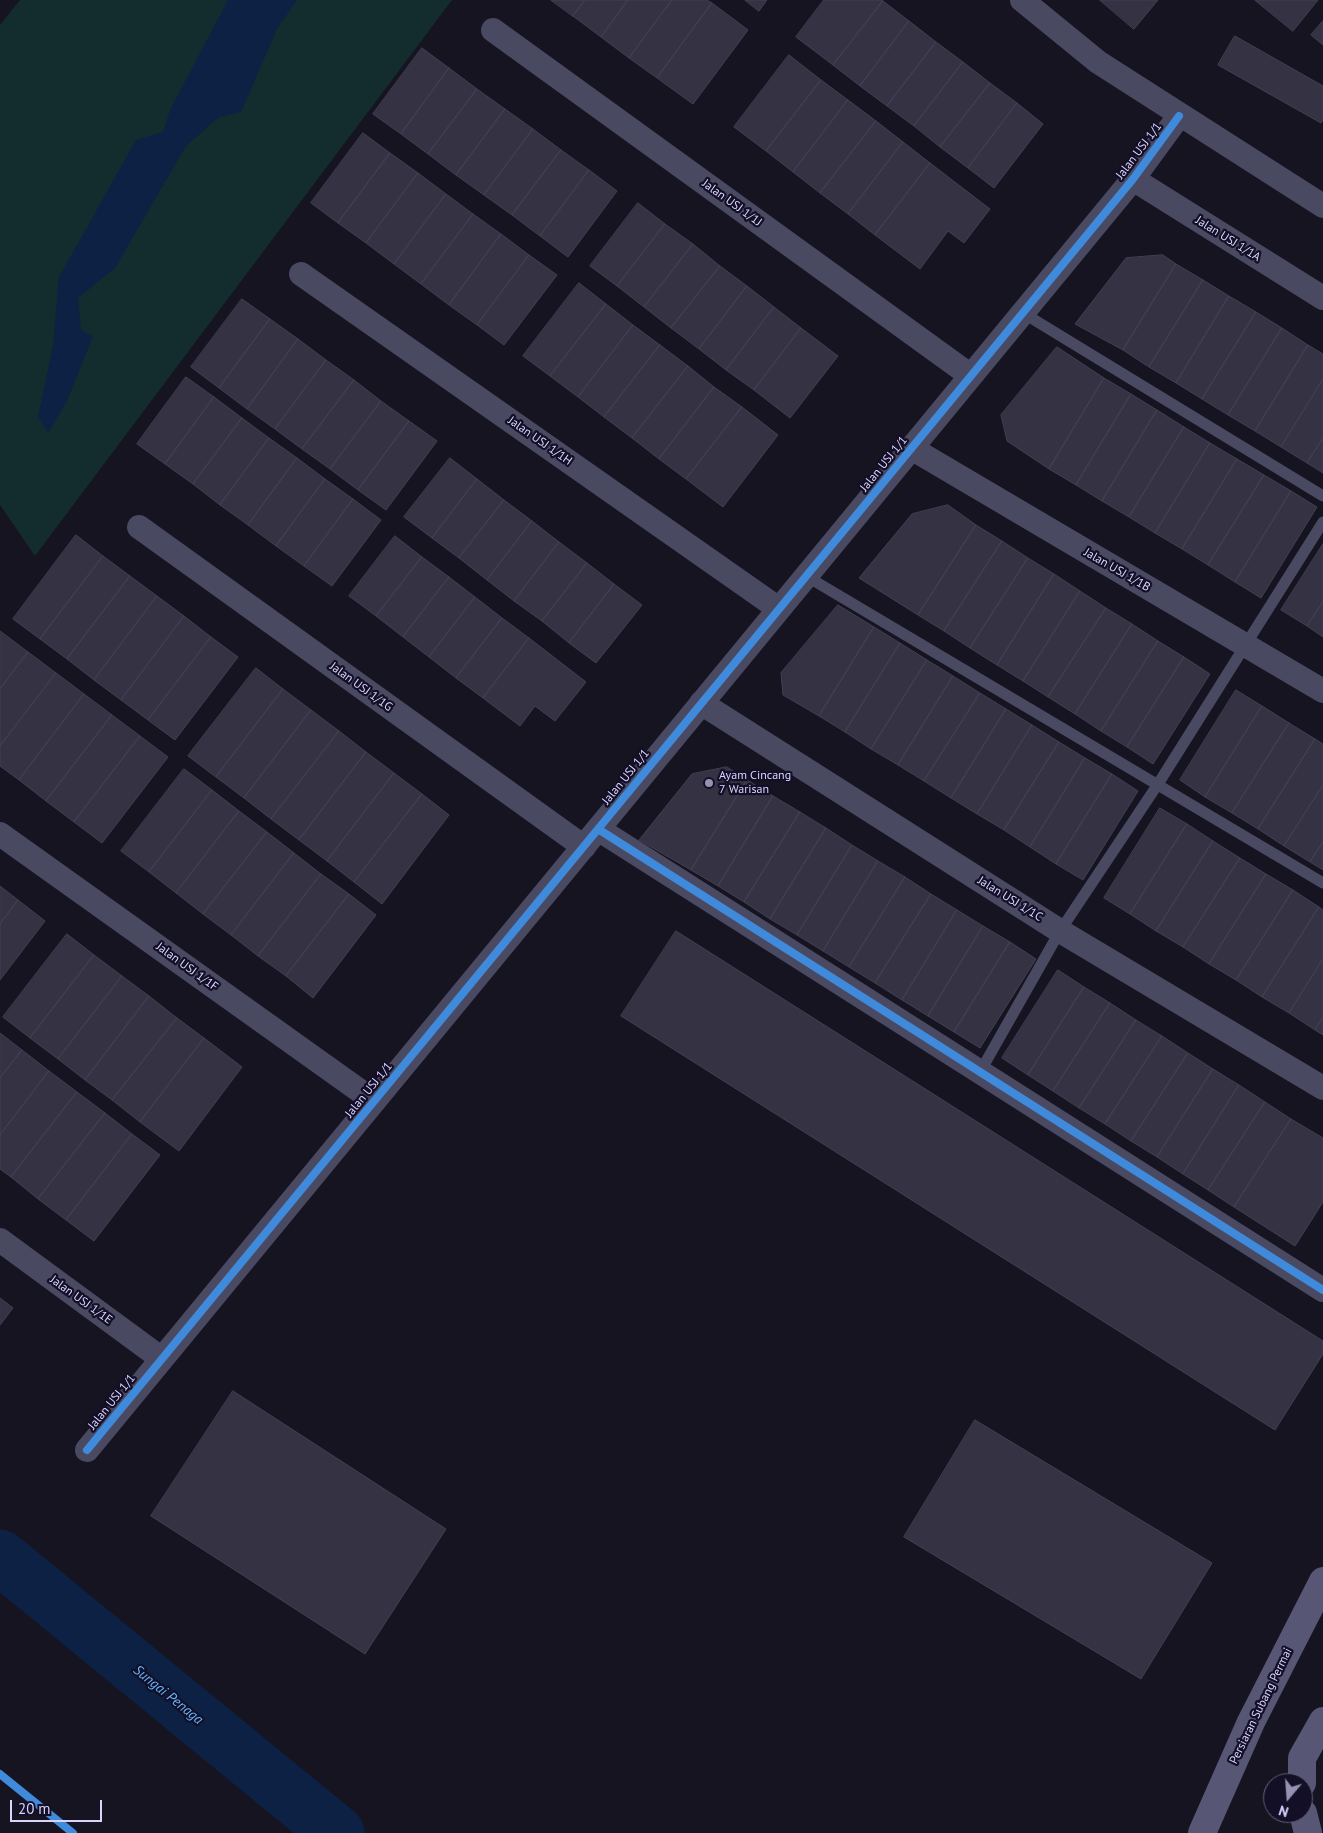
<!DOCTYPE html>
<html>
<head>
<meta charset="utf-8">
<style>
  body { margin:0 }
  #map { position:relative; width:1323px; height:1833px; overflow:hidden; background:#161421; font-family:"PT Sans",sans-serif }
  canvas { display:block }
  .north { position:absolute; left:1263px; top:1773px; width:50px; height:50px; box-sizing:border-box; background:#130f26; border:1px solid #625e7d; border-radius:50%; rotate:198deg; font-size:14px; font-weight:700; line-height:20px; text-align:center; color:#d9d4ff }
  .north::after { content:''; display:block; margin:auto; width:18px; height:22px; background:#9591b1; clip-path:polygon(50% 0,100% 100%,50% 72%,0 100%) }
  .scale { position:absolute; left:10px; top:1800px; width:92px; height:22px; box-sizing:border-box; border:2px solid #d9d4ff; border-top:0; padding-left:6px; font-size:15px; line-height:18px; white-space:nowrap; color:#d9d4ff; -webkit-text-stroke:4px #130f26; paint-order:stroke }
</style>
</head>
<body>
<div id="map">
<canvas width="1323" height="1833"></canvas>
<div class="north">N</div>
<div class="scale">20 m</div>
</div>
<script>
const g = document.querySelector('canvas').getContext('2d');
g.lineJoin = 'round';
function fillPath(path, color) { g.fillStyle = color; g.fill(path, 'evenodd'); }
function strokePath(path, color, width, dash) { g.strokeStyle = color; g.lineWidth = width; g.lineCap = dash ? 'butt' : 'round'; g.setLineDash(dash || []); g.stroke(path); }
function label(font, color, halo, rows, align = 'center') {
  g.font = font + ' "PT Sans",sans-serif'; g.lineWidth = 4.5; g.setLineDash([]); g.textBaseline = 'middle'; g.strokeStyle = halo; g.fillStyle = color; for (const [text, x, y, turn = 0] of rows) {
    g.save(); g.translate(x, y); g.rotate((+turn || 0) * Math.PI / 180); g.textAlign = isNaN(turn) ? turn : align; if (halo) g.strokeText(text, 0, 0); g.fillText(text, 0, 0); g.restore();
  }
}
fillPath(new Path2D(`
  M20,0h432l-417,556 -35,-51v-480z`), '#132c2d');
fillPath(new Path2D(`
  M228,0h69l-20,29 -36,83 -22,5 -33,29 -71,122 -37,30 3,32 12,6 -26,65 -19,32 -10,-16 15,-72 6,-68 77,-137 27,-8 7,-22z`), '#0d2144');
strokePath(new Path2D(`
  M0,1557l337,276`), '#0d2144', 55);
const building = new Path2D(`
  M551,0h34l-12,16z
  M585,0h43l-27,37 -28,-21z
  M628,0h44l-43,58 -28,-21z
  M672,0h35l5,3 -55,75 -28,-20z
  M745,0h22l-8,11z
  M824,0h57l2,1 -50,64 -37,-28z
  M1100,0h58l-24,29z
  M1255,0h63l-25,31z
  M883,1l26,20 -49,65 -27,-21z
  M712,3l36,27 -55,74 -36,-26z
  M909,21l27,21 -49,64 -27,-20z
  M1323,21v24l-12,-10z
  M1235,36l88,50v34l-2,3 -103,-58z
  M936,42l27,20 -49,64 -27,-20z
  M422,48l27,20 -48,66 -28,-20z
  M789,55l32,25 -55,71 -32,-24z
  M963,62l27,21 -50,64 -26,-21z
  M449,68l28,21 -49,65 -27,-20z
  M821,80l27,20 -55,72 -27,-21z
  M990,83l27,20 -49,65 -28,-21z
  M477,89l28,20 -49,66 -28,-21z
  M848,100l28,21 -56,72 -27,-21z
  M1017,103l26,21 -49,64 -26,-20z
  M505,109l28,20 -49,66 -28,-20z
  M876,121l27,21 -55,72 -28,-21z
  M533,129l28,21 -49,65 -28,-20z
  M363,133l27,20 -52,70 -27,-20z
  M903,142l27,21 -55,72 -27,-21z
  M561,150l28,20 -49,66 -28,-21z
  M390,153l28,20 -52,70 -28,-20z
  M930,163l60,46 -26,34 -16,-12 -28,38 -45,-34z
  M589,170l28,21 -49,66 -28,-21z
  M418,173l28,21 -52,70 -28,-21z
  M446,194l27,20 -52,70 -27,-20z
  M638,203l27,21 -48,62 -27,-20z
  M473,214l28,20 -52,71 -28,-21z
  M665,224l28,20 -49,63 -27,-21z
  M501,234l28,21 -52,70 -28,-20z
  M693,244l27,22 -49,62 -27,-21z
  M529,255l28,20 -53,70 -27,-20z
  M1163,255l13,9 -53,86 -48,-26 51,-66z
  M1176,264l27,16 -54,87 -26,-17z
  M720,266l27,20 -48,63 -28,-21z
  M1203,280l26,16 -53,87 -27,-16z
  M579,283l27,21 -56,72 -27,-20z
  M747,286l27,21 -48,63 -27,-21z
  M1229,296l27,16 -54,87 -26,-16z
  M242,299l28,20 -51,69 -28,-21z
  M606,304l27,21 -55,72 -28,-21z
  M774,307l27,21 -47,62 -28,-20z
  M1256,312l26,16 -54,87 -26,-16z
  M270,319l28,20 -51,70 -28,-21z
  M633,325l27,20 -56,72 -26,-20z
  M801,328l37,28 -48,62 -36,-28z
  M1282,328l26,17 -53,86 -27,-16z
  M298,339l28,21 -51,69 -28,-20z
  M660,345l28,21 -56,72 -28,-21z
  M1308,345l15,9v25l-42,68 -26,-16z
  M1057,347l47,31 -55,91 -42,-28 -6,-26z
  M326,360l28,20 -52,69 -27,-20z
  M688,366l26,21 -55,72 -27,-21z
  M186,377l28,20 -49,67 -28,-20z
  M1104,378l27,16 -55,91 -27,-16z
  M1323,379v59l-16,25 -26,-16z
  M354,380l27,21 -51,68 -28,-20z
  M714,387l28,20 -56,72 -27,-20z
  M1131,394l26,16 -55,91 -26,-16z
  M214,397l28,21 -49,66 -28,-20z
  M381,401l28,20 -51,69 -28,-21z
  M742,407l36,28 -55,72 -37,-28z
  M1157,410l27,17 -55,90 -27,-16z
  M242,418l27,20 -49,67 -27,-21z
  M409,421l28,20 -51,69 -28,-20z
  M1184,427l26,16 -55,90 -26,-16z
  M269,438l28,20 -49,67 -28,-20z
  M1323,438v35l-16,-10z
  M1210,443l27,16 -55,90 -27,-16z
  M297,458l28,21 -49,67 -28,-21z
  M450,458l27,21 -45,59 -28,-21z
  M1237,459l27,16 -56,90 -26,-16z
  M1264,475l27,16 -56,91 -27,-17z
  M325,479l28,20 -49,67 -28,-20z
  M477,479l27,21 -45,58 -27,-20z
  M1291,491l26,16 -56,91 -26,-16z
  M353,499l28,21 -49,66 -28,-20z
  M504,500l28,21 -45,59 -28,-22z
  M948,505l28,20 -58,90 -59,-37 53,-64z
  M532,521l27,21 -45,59 -27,-21z
  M976,525l26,16 -58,90 -26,-16z
  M76,535l27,21 -63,83 -27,-20z
  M395,536l27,21 -46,59 -27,-20z
  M1002,541l26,17 -58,90 -26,-17z
  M559,542l28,21 -45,58 -28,-20z
  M1323,544v58l-16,24 -26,-16z
  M103,556l27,20 -63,83 -27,-20z
  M422,557l27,20 -46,60 -27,-21z
  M1028,558l26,16 -57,91 -27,-17z
  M587,563l27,21 -45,59 -27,-22z
  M1054,574l26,17 -57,90 -26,-16z
  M130,576l27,20 -63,84 -27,-21z
  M449,577l26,20 -46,60 -26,-20z
  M614,584l28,21 -46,58 -27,-20z
  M1080,591l26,17 -58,89 -25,-16z
  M157,596l27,20 -63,84 -27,-20z
  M475,597l27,21 -46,60 -27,-21z
  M1323,602v35l-16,-11z
  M838,605l36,22 -55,89 -36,-21 -2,-22z
  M1106,608l26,16 -57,90 -27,-17z
  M184,616l27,21 -63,83 -27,-20z
  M502,618l27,20 -46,60 -27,-20z
  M1132,624l26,17 -57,90 -26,-17z
  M874,627l26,16 -55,89 -26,-16z
  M0,631l28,21 -28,37z
  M211,637l27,20 -63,83 -27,-20z
  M529,638l57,44 -31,39 -20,-15 -15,20 -37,-28z
  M1158,641l26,16 -57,90 -26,-16z
  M900,643l27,17 -56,89 -26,-17z
  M28,652l28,21 -56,73v-57z
  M1184,657l26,17 -57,90 -26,-17z
  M927,660l26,16 -55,89 -27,-16z
  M256,668l27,21 -67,88 -28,-21z
  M56,673l28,21 -65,86 -19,-14v-20z
  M953,676l27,17 -56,88 -26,-16z
  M283,689l28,21 -67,88 -28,-21z
  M1236,690l26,16 -57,91 -25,-17z
  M980,693l26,16 -55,89 -27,-17z
  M84,694l28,21 -66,86 -27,-21z
  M1262,706l27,17 -57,90 -27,-16z
  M1006,709l26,16 -55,89 -26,-16z
  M311,710l28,21 -68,88 -27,-21z
  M112,715l28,21 -66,86 -28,-21z
  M1289,723l26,16 -57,90 -26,-16z
  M1032,725l27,17 -55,88 -27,-16z
  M339,731l27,21 -67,88 -28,-21z
  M140,736l28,21 -66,86 -28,-21z
  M1315,739l8,5v41l-39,61 -26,-17z
  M1059,742l26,16 -55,89 -26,-17z
  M366,752l28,21 -67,88 -28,-21z
  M1085,758l27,16 -56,90 -26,-17z
  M727,767l20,13 -56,90 -52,-30 53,-66z
  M184,769l28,21 -63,82 -28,-21z
  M394,773l28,21 -68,88 -27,-21z
  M1112,774l26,17 -55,89 -27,-16z
  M747,780l26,16 -55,90 -27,-16z
  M1323,785v57l-13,20 -26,-16z
  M212,790l27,21 -63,82 -27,-21z
  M422,794l27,21 -67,89 -28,-22z
  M773,796l27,16 -56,90 -26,-16z
  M1160,808l27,16 -57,90 -26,-16z
  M239,811l28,21 -64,82 -27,-21z
  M800,812l26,16 -56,91 -26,-17z
  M1187,824l26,17 -57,90 -26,-17z
  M826,828l26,17 -55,90 -27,-16z
  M267,832l27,21 -63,82 -28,-21z
  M1213,841l27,17 -57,89 -27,-16z
  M1323,842v28l-13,-8z
  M852,845l26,16 -55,90 -26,-16z
  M294,853l27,21 -63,82 -27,-21z
  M1240,858l26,16 -57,90 -26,-17z
  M878,861l27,16 -56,90 -26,-16z
  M321,874l28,20 -63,82 -28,-20z
  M1266,874l27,16 -57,90 -27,-16z
  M905,877l26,17 -56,89 -26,-16z
  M0,886l18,14 -18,24z
  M1293,890l26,17 -57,90 -26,-17z
  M349,894l27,21 -63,83 -27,-22z
  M931,894l26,16 -55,90 -27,-17z
  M18,900l27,21 -45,59v-56z
  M1319,907l4,3v49l-34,54 -27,-16z
  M957,910l26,16 -55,90 -26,-16z
  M983,926l27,16 -56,90 -26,-16z
  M676,931l647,410v13l-48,76 -654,-414z
  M67,934l27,21 -64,83 -27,-21z
  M1010,942l26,17 -56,89 -26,-16z
  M94,955l28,21 -64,83 -28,-21z
  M1323,959v58l-8,13 -26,-17z
  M1058,970l26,17 -56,88 -26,-17z
  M122,976l27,20 -64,84 -27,-21z
  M1084,987l26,16 -57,88 -25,-16z
  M149,996l28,22 -65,82 -27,-20z
  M1110,1003l26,17 -57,88 -26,-17z
  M1323,1017v18l-8,-5z
  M177,1018l27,20 -64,84 -28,-22z
  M1136,1020l26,16 -57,88 -26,-16z
  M0,1033l22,17 -22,28z
  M1162,1036l26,17 -57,88 -26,-17z
  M204,1038l38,29 -63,84 -39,-29z
  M22,1050l27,21 -49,64v-57z
  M1188,1053l25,16 -56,88 -26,-16z
  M1213,1069l26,16 -56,89 -26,-17z
  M49,1071l28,21 -66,85 -11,-8v-34z
  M1239,1085l26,17 -57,88 -25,-16z
  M77,1092l28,21 -67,86 -27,-22z
  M1265,1102l26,17 -57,88 -26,-17z
  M105,1113l27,21 -66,86 -28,-21z
  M1291,1119l32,19v64l-28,44 -61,-39z
  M132,1134l28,21 -66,86 -28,-21z
  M0,1298l13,10 -13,17z
  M233,1391l213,138 -81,125 -214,-138z
  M975,1420l237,143 -71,116 -237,-142z`);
fillPath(building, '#343243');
strokePath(building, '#433f54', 1);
strokePath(new Path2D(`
  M1023,313l300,183
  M806,576l517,307
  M980,1072l80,-141 98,-147 165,-262`), '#4a4962', 11);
strokePath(new Path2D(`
  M1022,0l76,62 225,144
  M493,30l478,346
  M1133,179l190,119
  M301,274l478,335
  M911,448l412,243
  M139,527l445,320
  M701,703l359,228 263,157
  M598,829l725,461
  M0,834l374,267
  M0,1240l162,119
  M87,1450l1046,-1271 46,-63`), '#4a4962', 24);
strokePath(new Path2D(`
  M1302,1783v-25l21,-37
  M1303,1813l5,20
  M1202,1833l49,-111 72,-141`), '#575674', 28);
strokePath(new Path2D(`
  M598,829l725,461
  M87,1450l1046,-1271 46,-63
  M0,1774l73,59`), '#408adc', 8);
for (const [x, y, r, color] of [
  [709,783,5,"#9591b1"]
]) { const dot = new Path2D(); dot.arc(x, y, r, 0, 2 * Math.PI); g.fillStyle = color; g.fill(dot); strokePath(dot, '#130f26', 2); }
label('12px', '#d9d4ff', '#130f26', [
  ["Jalan USJ 1/1",1139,151,-53],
  ["Jalan USJ 1/1J",732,203,36],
  ["Jalan USJ 1/1A",1228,239,32],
  ["Jalan USJ 1/1H",540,441,35],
  ["Jalan USJ 1/1",884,464,-51],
  ["Jalan USJ 1/1B",1117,570,30],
  ["Jalan USJ 1/1G",361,687,36],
  ["Jalan USJ 1/1",626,777,-51],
  ["Jalan USJ 1/1C",1010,899,32],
  ["Jalan USJ 1/1F",187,967,36],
  ["Jalan USJ 1/1",369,1090,-51],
  ["Jalan USJ 1/1E",81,1300,36],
  ["Jalan USJ 1/1",112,1402,-51],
  ["Persiaran Subang Permai",1261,1706,-64]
]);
label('12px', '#d9d4ff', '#130f26', [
  ["Ayam Cincang",719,776],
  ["7 Warisan",719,790]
], 'left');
label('italic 14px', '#62b6ff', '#130f26', [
  ["Sungai Penaga",168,1695,39]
]);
</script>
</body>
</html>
